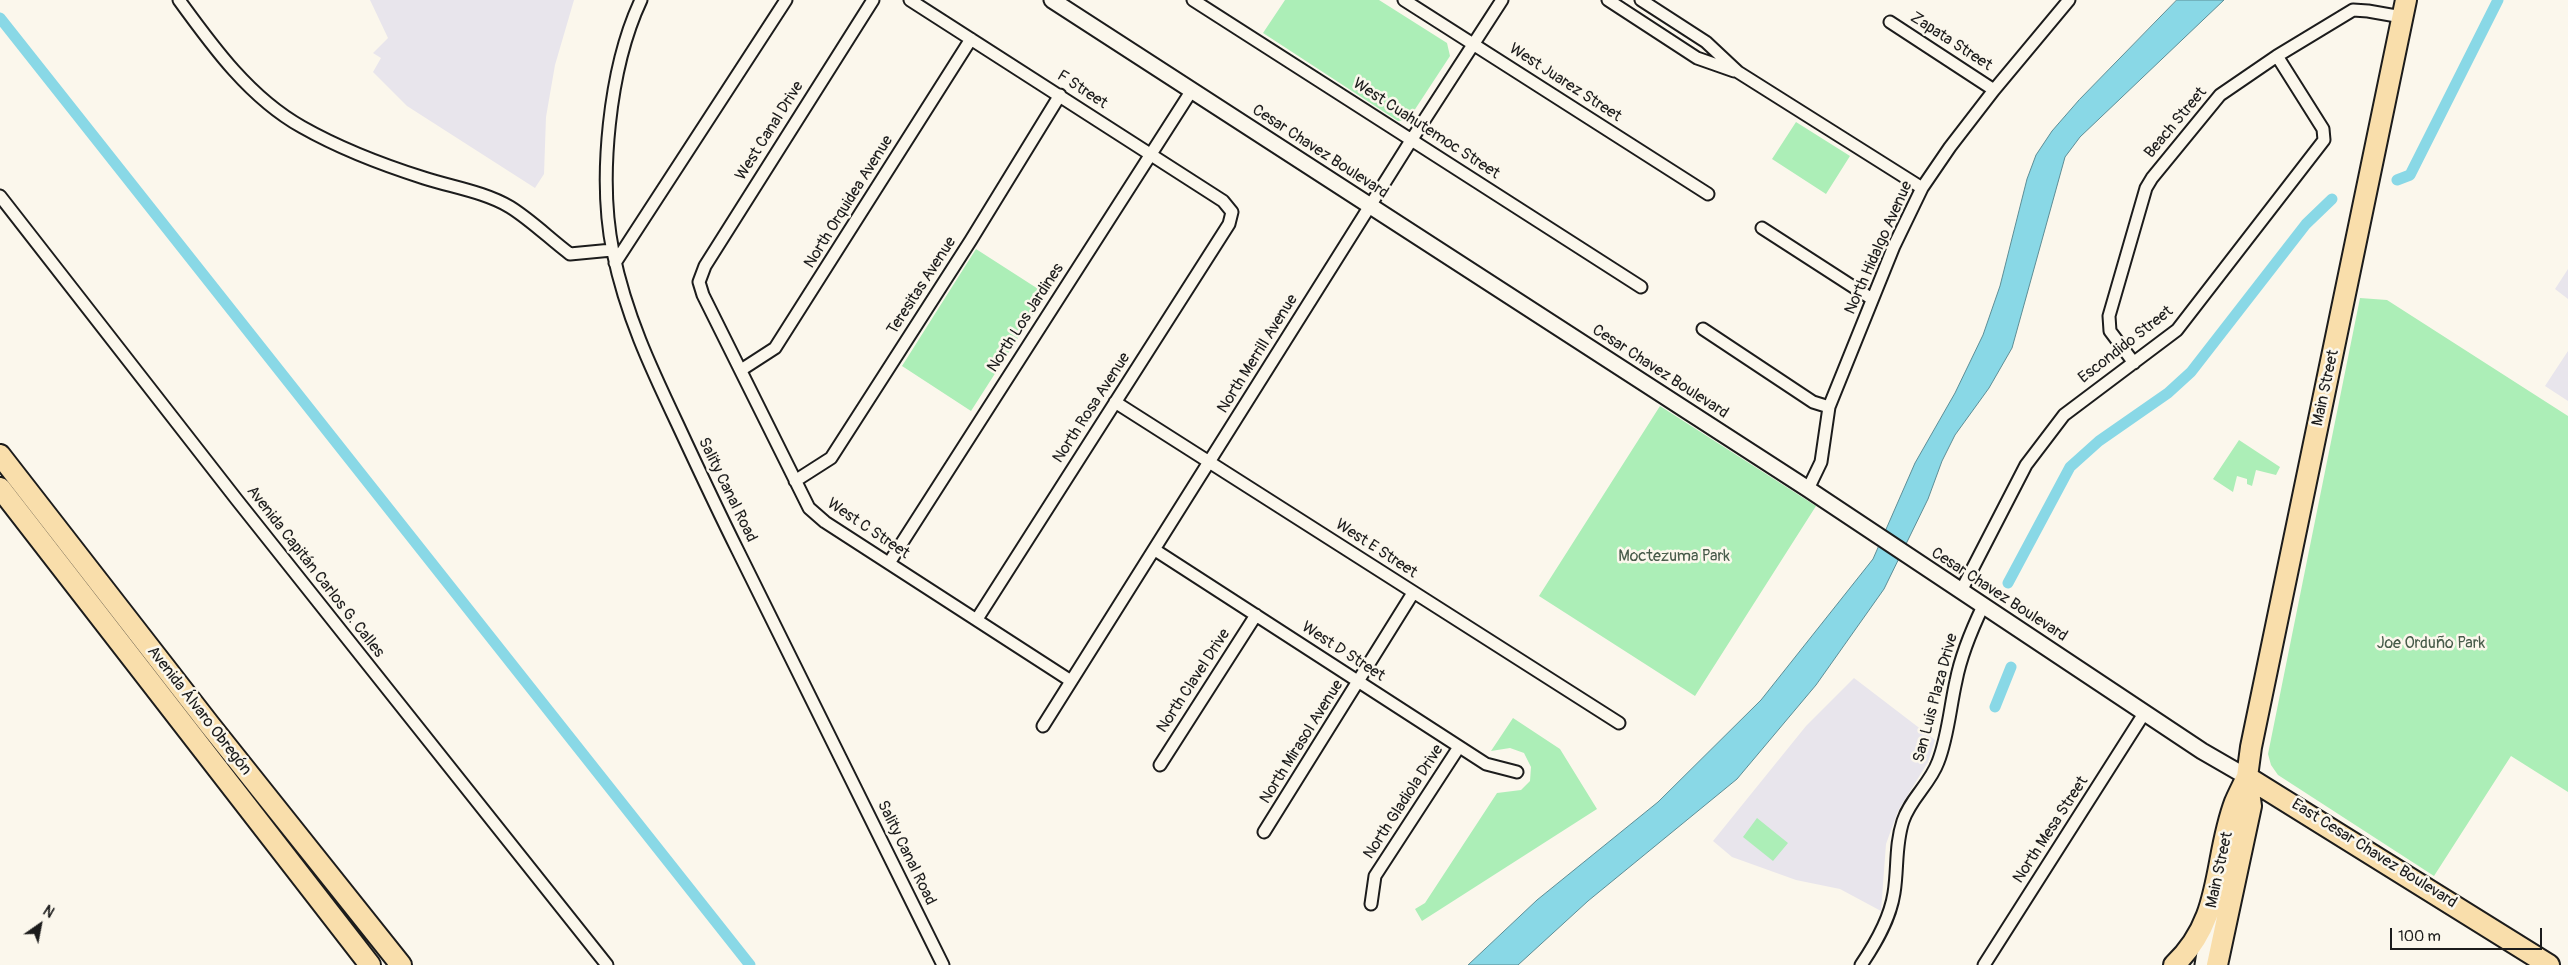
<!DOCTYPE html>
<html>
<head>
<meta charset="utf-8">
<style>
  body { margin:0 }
  #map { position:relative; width:2568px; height:965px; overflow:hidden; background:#fbf7ec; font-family:Pangolin,sans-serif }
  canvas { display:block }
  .north { position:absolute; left:15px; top:900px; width:50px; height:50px; -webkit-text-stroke:4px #fbf7ec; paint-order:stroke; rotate:33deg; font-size:14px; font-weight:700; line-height:20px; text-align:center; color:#1c1c1c }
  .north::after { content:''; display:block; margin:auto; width:18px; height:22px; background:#1c1c1c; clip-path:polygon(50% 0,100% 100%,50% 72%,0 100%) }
  .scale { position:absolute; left:2390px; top:928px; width:152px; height:22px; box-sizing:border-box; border:2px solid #1c1c1c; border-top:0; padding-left:6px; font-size:15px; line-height:18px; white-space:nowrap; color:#1c1c1c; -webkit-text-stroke:4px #fbf7ec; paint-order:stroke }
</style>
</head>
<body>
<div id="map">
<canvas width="2568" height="965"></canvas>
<div class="north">N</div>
<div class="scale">100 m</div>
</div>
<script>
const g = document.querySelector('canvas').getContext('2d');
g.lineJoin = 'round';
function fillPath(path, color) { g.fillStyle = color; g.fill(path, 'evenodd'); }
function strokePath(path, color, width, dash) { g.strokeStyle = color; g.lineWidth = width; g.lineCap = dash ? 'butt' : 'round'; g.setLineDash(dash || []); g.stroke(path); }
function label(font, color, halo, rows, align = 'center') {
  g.font = font + ' Pangolin,sans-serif'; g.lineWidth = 5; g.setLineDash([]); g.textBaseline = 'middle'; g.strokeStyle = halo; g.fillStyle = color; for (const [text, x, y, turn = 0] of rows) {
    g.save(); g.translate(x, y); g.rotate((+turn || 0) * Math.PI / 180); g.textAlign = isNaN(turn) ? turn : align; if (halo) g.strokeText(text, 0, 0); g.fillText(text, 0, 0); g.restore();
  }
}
fillPath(new Path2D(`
  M370,0h204l-19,65 -9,52 -2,57 -9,14 -128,-82 -34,-34 8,-14 -8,-5 15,-15z
  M2568,269v30l-13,-10z
  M2568,351v50l-23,-15z
  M1854,678l81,62 -7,22 -30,49 -12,33 -5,67 -41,-22 -44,-9 -64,-23 -19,-16 93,-115z`), '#e8e5ec');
fillPath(new Path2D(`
  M1285,0h94l68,43 3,13 -42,64 -10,1 -135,-88z
  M1796,122l54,34 -24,38 -54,-35z
  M976,249l70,45 -75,117 -69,-45z
  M2360,298l27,2 181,116v376l-57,-36 -77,120 -156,-101 -7,-10 -3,-11z
  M1660,406l156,100 -121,190 -156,-100z
  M2239,440l41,27 -4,8 -20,-5 -4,16 -5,-2v-5l-10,-3 -4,16 -20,-13z
  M1513,718l47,31 37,60 -175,112 -7,-12 10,-6 72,-110 24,-3 9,-9 1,-14 -7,-14 -14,-5 -19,3z
  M1757,818l31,25 -15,18 -30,-24z`), '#aceeb7');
const water = new Path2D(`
  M2177,0h47l-144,137 -15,20 -53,191 -23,40 -34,47 -13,26 -14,38 -44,90 -68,96 -79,94 -149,122 -70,64h-50l69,-65 121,-98 103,-102 112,-141 42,-96 40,-70 28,-58 17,-49 27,-107 9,-24 16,-24 27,-31z`);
fillPath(water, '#89d8e6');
strokePath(water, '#5d8d95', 1);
strokePath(new Path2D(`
  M0,18l750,947
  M2397,180l13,-5 88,-175
  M2008,583l62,-116 29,-26 69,-48 23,-21 115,-148 26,-25
  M1995,707l16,-40`), '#89d8e6', 11);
const street = new Path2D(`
  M179,0c34,47 71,98 123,127 37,21 81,38 122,51 28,9 61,14 86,29 21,13 40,32 60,47l42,-4
  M641,0c-32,68 -43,179 -28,252 13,63 37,114 64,171 20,43 40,86 61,128 68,138 137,276 205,414
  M873,0l-168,266 -6,16 4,13 106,213 16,14 246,159
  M910,0l313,201 9,11 -3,12 -252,395
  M1193,0l448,287
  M1404,0l304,194
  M1608,0l89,58 37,13
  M1641,0l65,42 32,30 184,116
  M1890,22l104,68
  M0,196l237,304 370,465
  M1762,228l110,71
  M615,263l171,-263
  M1703,329l110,73 16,5
  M2134,363l-24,-32 -1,-15 37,-128 6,-10 68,-83 57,-39 76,-46 15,1 34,6
  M741,370l34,-22 196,-309
  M1115,402l504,321
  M795,481l36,-23 140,-218 89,-145
  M1808,489l13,-27 8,-55 65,-161 28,-58 28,-41 44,-57 75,-90
  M1155,550l331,214 31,8
  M889,563l303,-473
  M1961,591l65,-126 38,-50 113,-85 147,-190 -1,-11 -46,-73
  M1043,726l369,-587 90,-139
  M1160,765l96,-150
  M1264,832l149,-239
  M1371,904l4,-28 84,-129
  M1861,965c15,-22 29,-46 33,-72 4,-24 1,-48 9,-72 7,-22 27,-37 35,-59 10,-25 12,-55 18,-81 5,-26 16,-52 27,-75
  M1984,965l161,-253`);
const secondary = new Path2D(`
  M1052,0l756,489 394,262 45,26
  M2203,965l8,-49`);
const highway = new Path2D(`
  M0,455l209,269 192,241
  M0,488l370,477
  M2247,777l302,188
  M2174,965c50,-47 39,-105 61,-163 4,-9 8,-17 12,-25
  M2217,965l34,-159 -4,-29 4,-30 155,-747`);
strokePath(street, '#1c1c1c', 15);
strokePath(secondary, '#1c1c1c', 19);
strokePath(highway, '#1c1c1c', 24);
strokePath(street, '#fbf7ec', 11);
strokePath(secondary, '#fbf7ec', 15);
strokePath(highway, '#f9deab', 20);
label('16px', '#1c1c1c', '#fbf7ec', [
  ["Zapata Street",1951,42,33],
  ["West Juarez Street",1565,83,33],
  ["F Street",1082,90,33],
  ["Beach Street",2176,123,-50],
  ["West Cuahutemoc Street",1426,129,33],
  ["West Canal Drive",770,131,-58],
  ["Cesar Chavez Boulevard",1320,152,33],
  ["North Orquidea Avenue",849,202,-58],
  ["North Hidalgo Avenue",1879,248,-66],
  ["Teresitas Avenue",922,286,-57],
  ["North Los Jardines",1026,318,-57],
  ["Escondido Street",2126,345,-38],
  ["North Merrill Avenue",1258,354,-58],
  ["Cesar Chavez Boulevard",1660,372,33],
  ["Main Street",2326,388,-78],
  ["North Rosa Avenue",1092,408,-57],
  ["Sality Canal Road",727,490,64],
  ["West C Street",868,529,34],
  ["West E Street",1376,549,33],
  ["Avenida Capitán Carlos G. Calles",315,572,52],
  ["Cesar Chavez Boulevard",1999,595,33],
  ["West D Street",1343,652,33],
  ["North Clavel Drive",1194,681,-57],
  ["San Luis Plaza Drive",1936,698,-75],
  ["Avenida Álvaro Obregón",199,711,52],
  ["North Mirasol Avenue",1302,742,-58],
  ["North Gladiola Drive",1404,802,-57],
  ["North Mesa Street",2051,830,-57],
  ["Sality Canal Road",906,853,64],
  ["East Cesar Chavez Boulevard",2374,854,32],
  ["Main Street",2220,870,-78]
]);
label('16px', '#475b4a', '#fbf7ec', [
  ["Moctezuma Park",1674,557],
  ["Joe Orduño Park",2431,644]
]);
</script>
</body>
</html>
